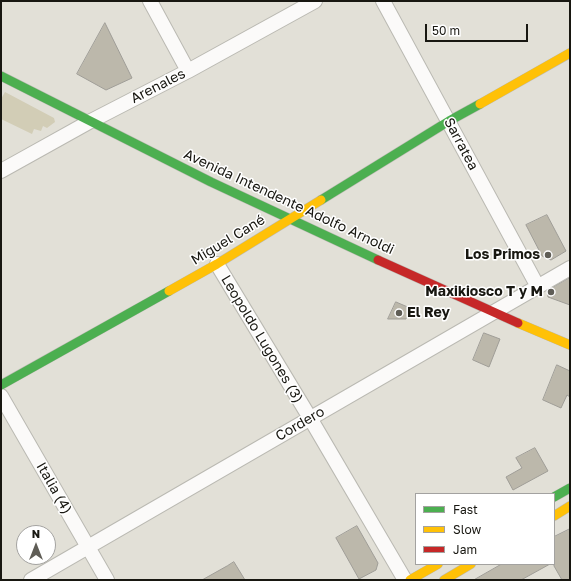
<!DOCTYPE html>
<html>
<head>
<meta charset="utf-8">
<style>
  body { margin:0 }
  #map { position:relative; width:571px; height:581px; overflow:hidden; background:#e2e0d7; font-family:"Golos Text",sans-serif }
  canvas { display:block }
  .frame { position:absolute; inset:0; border:2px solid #181711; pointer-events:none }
  .legend { position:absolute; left:415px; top:493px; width:140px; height:72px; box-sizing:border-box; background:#fff; border:1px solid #a3a2a0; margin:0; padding:5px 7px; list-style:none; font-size:12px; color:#181711 }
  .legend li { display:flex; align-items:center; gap:8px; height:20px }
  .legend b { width:20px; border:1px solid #a3a2a0 }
  .north { position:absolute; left:16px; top:525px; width:40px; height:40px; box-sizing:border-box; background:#fff; border:1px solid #a3a2a0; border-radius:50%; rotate:0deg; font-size:11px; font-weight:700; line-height:16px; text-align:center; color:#181711 }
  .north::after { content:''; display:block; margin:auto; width:14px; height:18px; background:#5f5d56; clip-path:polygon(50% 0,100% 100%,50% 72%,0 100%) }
  .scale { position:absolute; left:425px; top:24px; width:103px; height:18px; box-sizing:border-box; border:2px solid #181711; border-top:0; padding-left:5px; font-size:12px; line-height:14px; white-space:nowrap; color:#181711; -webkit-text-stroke:3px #fff; paint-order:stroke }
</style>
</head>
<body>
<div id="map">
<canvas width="571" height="581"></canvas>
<div class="frame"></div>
<ul class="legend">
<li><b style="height:5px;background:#4caf50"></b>Fast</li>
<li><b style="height:5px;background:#ffc107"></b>Slow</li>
<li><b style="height:5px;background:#c62828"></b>Jam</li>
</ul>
<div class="north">N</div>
<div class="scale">50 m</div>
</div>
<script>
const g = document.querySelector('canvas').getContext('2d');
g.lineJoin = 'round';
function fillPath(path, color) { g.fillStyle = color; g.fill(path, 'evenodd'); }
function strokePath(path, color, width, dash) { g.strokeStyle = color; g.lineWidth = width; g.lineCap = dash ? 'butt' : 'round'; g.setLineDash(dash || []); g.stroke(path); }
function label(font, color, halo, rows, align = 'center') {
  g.font = font + ' "Golos Text",sans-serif'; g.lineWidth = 3; g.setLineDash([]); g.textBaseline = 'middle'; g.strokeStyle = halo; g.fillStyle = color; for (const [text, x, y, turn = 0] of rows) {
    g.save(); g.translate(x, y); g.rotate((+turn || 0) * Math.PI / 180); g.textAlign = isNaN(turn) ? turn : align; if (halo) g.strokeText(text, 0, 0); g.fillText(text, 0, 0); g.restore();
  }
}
fillPath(new Path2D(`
  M5,92l49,26 1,4 -8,6 -4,-2 -2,5 -7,-2 -2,5 -31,-15v-20z`), '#d2cdb6');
const building = new Path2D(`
  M105,23l27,55 -26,12 -29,-16z
  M547,215l19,36 -15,9 -9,-4 -16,-31z
  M570,278v27l-22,-8 -1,-6z
  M396,302l14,6 -4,11h-18z
  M484,333l16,6 -11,28 -16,-7z
  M557,365l13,6v26l-3,-2 -6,13 -18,-8z
  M535,448l13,23 -35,19 -7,-13 16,-9 -6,-10z
  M357,526l21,37 -2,7 -17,9 -23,-41z
  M570,529v51h-8l-8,-14v-29z
  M234,562l11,18h-43l25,-14z
  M502,564h48l-29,16h-47z`);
fillPath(building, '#bcb8ab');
strokePath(building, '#9f9d97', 1);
const street = new Path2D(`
  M150,1l38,70
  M383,1l155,286
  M1,171l88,-49 99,-51 127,-70
  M217,264l93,154 95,162
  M1,396l106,184
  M31,580l539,-312`);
const fast = new Path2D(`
  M1,76l210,106 167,78
  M321,200l128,-79 31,-17
  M1,385l168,-94
  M554,497l16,-9`);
const slow = new Path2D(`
  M480,104l90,-51
  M169,291l48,-27 104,-64
  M518,323l52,22
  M554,516l16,-10
  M410,580l28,-16
  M444,580l27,-16`);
const jam = new Path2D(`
  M378,260l140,63`);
strokePath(street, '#bab9b2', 16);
strokePath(fast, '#bab9b2', 10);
strokePath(slow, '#bab9b2', 10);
strokePath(jam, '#bab9b2', 10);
strokePath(street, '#fbfaf9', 14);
strokePath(fast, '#4caf50', 9);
strokePath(slow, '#ffc107', 9);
strokePath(jam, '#c62828', 9);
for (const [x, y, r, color] of [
  [548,255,4,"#5f5d56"],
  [551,292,4,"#5f5d56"],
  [399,313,4,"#5f5d56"]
]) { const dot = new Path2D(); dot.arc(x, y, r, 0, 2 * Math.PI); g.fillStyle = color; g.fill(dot); strokePath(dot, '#fff', 1.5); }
label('14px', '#181711', '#fff', [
  ["Arenales",158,86,-27],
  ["Sarratea",461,144,62],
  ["Avenida Intendente Adolfo Arnoldi",289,202,25],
  ["Miguel Cané",228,240,-31],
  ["Leopoldo Lugones (3)",262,339,59],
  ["Cordero",300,424,-30],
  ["Italia (4)",54,488,60]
]);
label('bold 14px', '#181711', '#fff', [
  ["Los Primos",540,255],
  ["Maxikiosco T y M",543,292],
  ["El Rey",407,313,"left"]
], 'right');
</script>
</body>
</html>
